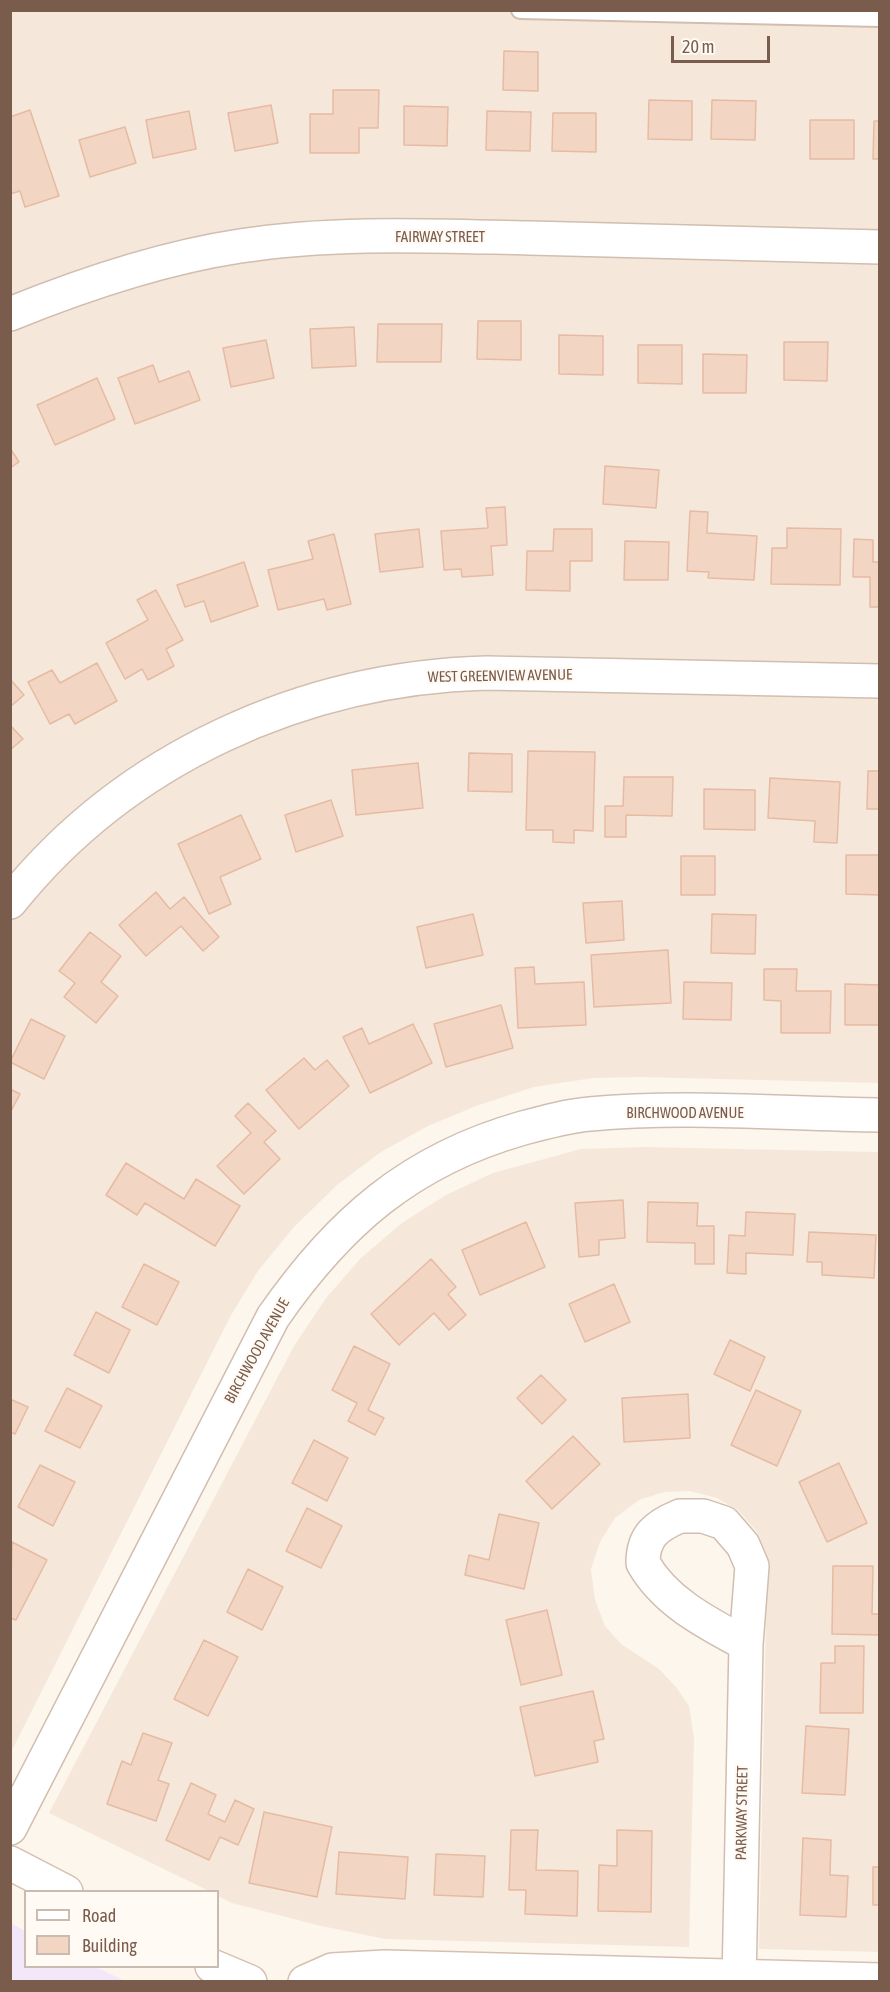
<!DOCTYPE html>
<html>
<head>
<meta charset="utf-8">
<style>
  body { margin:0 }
  #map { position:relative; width:890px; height:1992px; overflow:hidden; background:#fdf6ec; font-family:"Asap Condensed",sans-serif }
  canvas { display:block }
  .frame { position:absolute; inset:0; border:12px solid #7a5c4d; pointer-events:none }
  .legend { position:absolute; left:24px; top:1890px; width:195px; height:78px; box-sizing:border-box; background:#fffaf3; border:2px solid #cabbb1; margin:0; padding:8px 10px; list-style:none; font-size:18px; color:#7a5c4d }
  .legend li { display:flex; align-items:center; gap:12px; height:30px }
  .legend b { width:30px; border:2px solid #cabbb1 }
  .scale { position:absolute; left:671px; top:36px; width:99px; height:27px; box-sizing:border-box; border:3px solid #7a5c4d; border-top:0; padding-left:8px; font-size:18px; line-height:21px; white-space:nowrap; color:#7a5c4d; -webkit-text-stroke:4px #fffaf3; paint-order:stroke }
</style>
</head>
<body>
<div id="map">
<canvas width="890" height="1992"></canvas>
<div class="frame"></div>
<ul class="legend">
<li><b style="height:8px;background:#fff"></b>Road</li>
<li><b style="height:16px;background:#f3d5c3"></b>Building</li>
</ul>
<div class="scale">20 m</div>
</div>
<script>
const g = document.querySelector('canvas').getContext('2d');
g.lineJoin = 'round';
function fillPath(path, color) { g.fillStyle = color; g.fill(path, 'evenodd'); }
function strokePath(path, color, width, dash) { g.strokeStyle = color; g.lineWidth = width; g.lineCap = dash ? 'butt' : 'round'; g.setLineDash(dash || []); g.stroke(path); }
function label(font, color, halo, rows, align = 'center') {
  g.font = font + ' "Asap Condensed",sans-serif'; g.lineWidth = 4.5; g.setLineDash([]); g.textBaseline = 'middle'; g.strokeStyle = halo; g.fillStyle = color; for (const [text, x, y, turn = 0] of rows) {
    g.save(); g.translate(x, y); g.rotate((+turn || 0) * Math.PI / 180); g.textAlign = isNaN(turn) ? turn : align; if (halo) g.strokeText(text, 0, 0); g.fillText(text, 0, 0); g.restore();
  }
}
fillPath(new Path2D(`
  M11,11h868v1072l-239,-6 -47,1 -59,9 -58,19 -48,20 -47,26 -44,33 -44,43 -35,43 -28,46 -219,435z
  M644,1147l235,5v800l-120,-3 8,-376 -2,-21 -8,-20 -18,-21 -22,-13 -27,-7 -26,1 -25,8 -24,18 -15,24 -9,27 4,31 10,26 16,18 38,25 17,18 13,19 5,32 -5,209 -304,-8 -68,-14 -85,-22 -14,-7v-4l-9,-1 -160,-78 245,-467 32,-48 35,-40 41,-35 44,-28 47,-22 88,-24z`), '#f5e8da');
fillPath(new Path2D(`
  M11,1923l14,8 1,35 70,1 29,14h-114z`), '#f3e8fa');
const building = new Path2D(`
  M504,51l34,1v39l-35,-1z
  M333,90h46l-1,38h-19v25h-49v-39h23z
  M649,100l43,1v39l-44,-1z
  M712,100l44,1 -1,39 -44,-1z
  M271,105l7,38 -43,8 -7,-38z
  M404,106l44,1 -1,39 -43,-1z
  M30,110l29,86 -34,11 -5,-16 -10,3v-77z
  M189,111l7,38 -43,9 -7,-38z
  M487,111l44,1 -1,39 -44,-1z
  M553,113h43v39l-44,-1z
  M810,120h44v39h-44z
  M874,121h6v38h-7z
  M125,127l11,36 -46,14 -11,-37z
  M478,321h43v39l-44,-1z
  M378,324h64l-1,38h-64z
  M354,327l2,39 -44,2 -2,-39z
  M559,335l44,1v39l-44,-1z
  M266,340l8,38 -43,9 -8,-39z
  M784,342h44l-1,39 -43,-1z
  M638,345h44v39l-44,-1z
  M703,354l44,1 -1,38h-43z
  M153,365l6,17 30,-11 11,29 -65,24 -17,-46z
  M97,378l18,41 -60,26 -18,-40z
  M10,448l9,14 -9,6z
  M605,466l54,4 -3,38 -53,-4z
  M505,507l2,38 -16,1 2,29 -31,2 -1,-8 -17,1 -3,-39 47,-3 -2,-20z
  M690,511l18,1 -1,21 50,3 -3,44 -46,-2 1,-6 -22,-1z
  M787,528l54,1 -1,56 -69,-1 1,-36h15z
  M419,529l4,38 -43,5 -5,-38z
  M554,529h38v32h-22v30l-44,-1 1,-39h26z
  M334,534l17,70 -24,6 -3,-11 -46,11 -10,-40 45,-11 -5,-18z
  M854,539l19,1v22h7v45h-10v-30h-17z
  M625,541l44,1 -1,38h-44z
  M244,562l14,44 -47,16 -7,-21 -19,6 -8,-22z
  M156,590l27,50 -17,9 8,17 -26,14 -6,-11 -17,10 -19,-36 42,-23 -11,-20z
  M97,663l20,38 -42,23 -6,-10 -19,10 -22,-42 24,-12 8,13z
  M10,679l14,16 -14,12z
  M10,725l13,14 -13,11z
  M528,751l67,1 -2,79 -19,-1v13l-21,-1v-12h-27z
  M469,753l43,1v38l-44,-1z
  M418,763l5,45 -67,7 -4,-45z
  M868,771h12v38h-13z
  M624,777h49l-1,39 -46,-1v22h-21v-31h18z
  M770,778l70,4 -3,61 -23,-1 1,-21 -47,-3z
  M704,789l51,1v40l-51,-1z
  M331,800l12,36 -47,16 -11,-37z
  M241,815l20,44 -41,18 11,27 -22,10 -31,-70z
  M846,855h34v40l-34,-1z
  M681,856h34v39h-34z
  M156,892l14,17 14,-12 35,40 -16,14 -22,-25 -35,30 -27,-31z
  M622,901l2,39 -38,3 -3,-40z
  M473,914l10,41 -57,13 -9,-41z
  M712,914l44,1 -1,39 -44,-1z
  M90,932l31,24 -20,26 17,14 -22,27 -32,-26 11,-14 -16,-12z
  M668,950l3,53 -77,4 -3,-52z
  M534,967l1,17 49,-2 2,43 -68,3 -3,-60z
  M764,969h33l-1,22h35l-1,42h-49v-32l-17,-1z
  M684,982l48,1 -1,37 -48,-1z
  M845,984l35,1v40h-35z
  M501,1005l12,43 -67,19 -12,-43z
  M31,1019l34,17 -21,43 -34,-17z
  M413,1024l19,39 -62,30 -27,-56 19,-9 7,16z
  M304,1058l11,12 12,-10 22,26 -50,43 -33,-39z
  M10,1089l10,5 -10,19z
  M248,1103l28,28 -12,11 16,17 -36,35 -27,-28 34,-33 -16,-17z
  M126,1163l58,36 12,-20 44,27 -25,40 -70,-43 -8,12 -31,-20z
  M623,1200l2,38 -26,2v15l-20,2 -4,-54z
  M648,1202l50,1 -1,23h17v38h-19v-21l-48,-1z
  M746,1212l49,2 -2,41 -47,-2v21l-19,-1 2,-38 16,1z
  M526,1222l19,45 -65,28 -18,-45z
  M809,1232l67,3 -2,43 -52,-3v-13h-15z
  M431,1259l25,28 -8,7 18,21 -17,15 -15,-17 -35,32 -28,-31z
  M144,1264l35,18 -22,43 -35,-18z
  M614,1284l16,38 -45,20 -16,-38z
  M96,1312l34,18 -21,43 -35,-18z
  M730,1340l35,17 -15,34 -36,-17z
  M354,1346l36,18 -22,46 16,8 -9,17 -27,-14 9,-18 -25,-13z
  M541,1375l25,25 -24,24 -25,-26z
  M67,1388l35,18 -22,42 -35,-17z
  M756,1390l45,21 -24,55 -46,-21z
  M688,1394l2,44 -66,4 -2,-44z
  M10,1399l18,8 -13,27 -5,-2z
  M573,1436l27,28 -48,45 -26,-28z
  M314,1440l34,18 -21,43 -35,-18z
  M839,1463l28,60 -40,19 -28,-60z
  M40,1465l35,17 -22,44 -35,-19z
  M307,1508l35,18 -21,42 -35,-17z
  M499,1514l40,9 -15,66 -59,-14 4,-20 20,5z
  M12,1542l35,18 -31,60 -6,-2z
  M833,1566h40l-1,48h8v21l-48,-1z
  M248,1569l35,18 -21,43 -35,-18z
  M547,1610l15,65 -41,10 -15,-65z
  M204,1640l34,17 -30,59 -34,-17z
  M835,1646h29l-1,67h-43l1,-50h14z
  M593,1691l11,48 -10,2 4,21 -63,14 -15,-69z
  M806,1726l43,3 -4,66 -43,-2z
  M143,1733l29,10 -14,37 11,4 -13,37 -49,-17 15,-43 9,4z
  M191,1783l25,12 -8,19 17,8 10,-22 19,9 -16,36 -18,-8 -11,23 -43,-20z
  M264,1812l68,15 -15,70 -68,-14z
  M511,1830h27l-2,40 42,1 -1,45 -52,-2 1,-24h-17z
  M617,1830l35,1 -1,81 -53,-1 1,-46 18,1z
  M803,1838l28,2 -1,35 18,1 -2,41 -46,-2z
  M339,1852l69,5 -3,42 -69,-5z
  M436,1854l49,2 -2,41 -49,-2z
  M873,1867h7v38h-7z`);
fillPath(building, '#f3d5c3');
strokePath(building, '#e6bba3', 1.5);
const lane = new Path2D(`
  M520,10l360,8`);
const street = new Path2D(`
  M10,314c74,-30 151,-56 230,-68 96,-15 194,-10 290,-8 117,3 233,6 350,9
  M10,902c116,-145 294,-224 476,-229l394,8
  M680,1516h23l21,7 19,22 9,21 -6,78c-39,-21 -81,-42 -103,-81 0,-27 13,-37 37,-47z
  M10,1828l263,-511c66,-95 137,-157 250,-189 22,-6 44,-12 67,-14 95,-9 194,0 290,1
  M739,1982l7,-338`);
const secondary = new Path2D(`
  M10,1863l56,29
  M212,1966l38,16
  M305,1982l27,-12 53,-3 495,13`);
strokePath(lane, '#d1beb0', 20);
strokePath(street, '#d1beb0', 36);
strokePath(secondary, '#d6c0b0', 36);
strokePath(lane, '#fff', 16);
strokePath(street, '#fff', 33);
strokePath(secondary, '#fff', 33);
label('15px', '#7a5c4d', '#fffaf3', [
  ["FAIRWAY STREET",440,237],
  ["WEST GREENVIEW AVENUE",500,676,-1],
  ["BIRCHWOOD AVENUE",685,1113],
  ["BIRCHWOOD AVENUE",257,1351,-61],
  ["PARKWAY STREET",742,1813,-89]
]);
</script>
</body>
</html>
